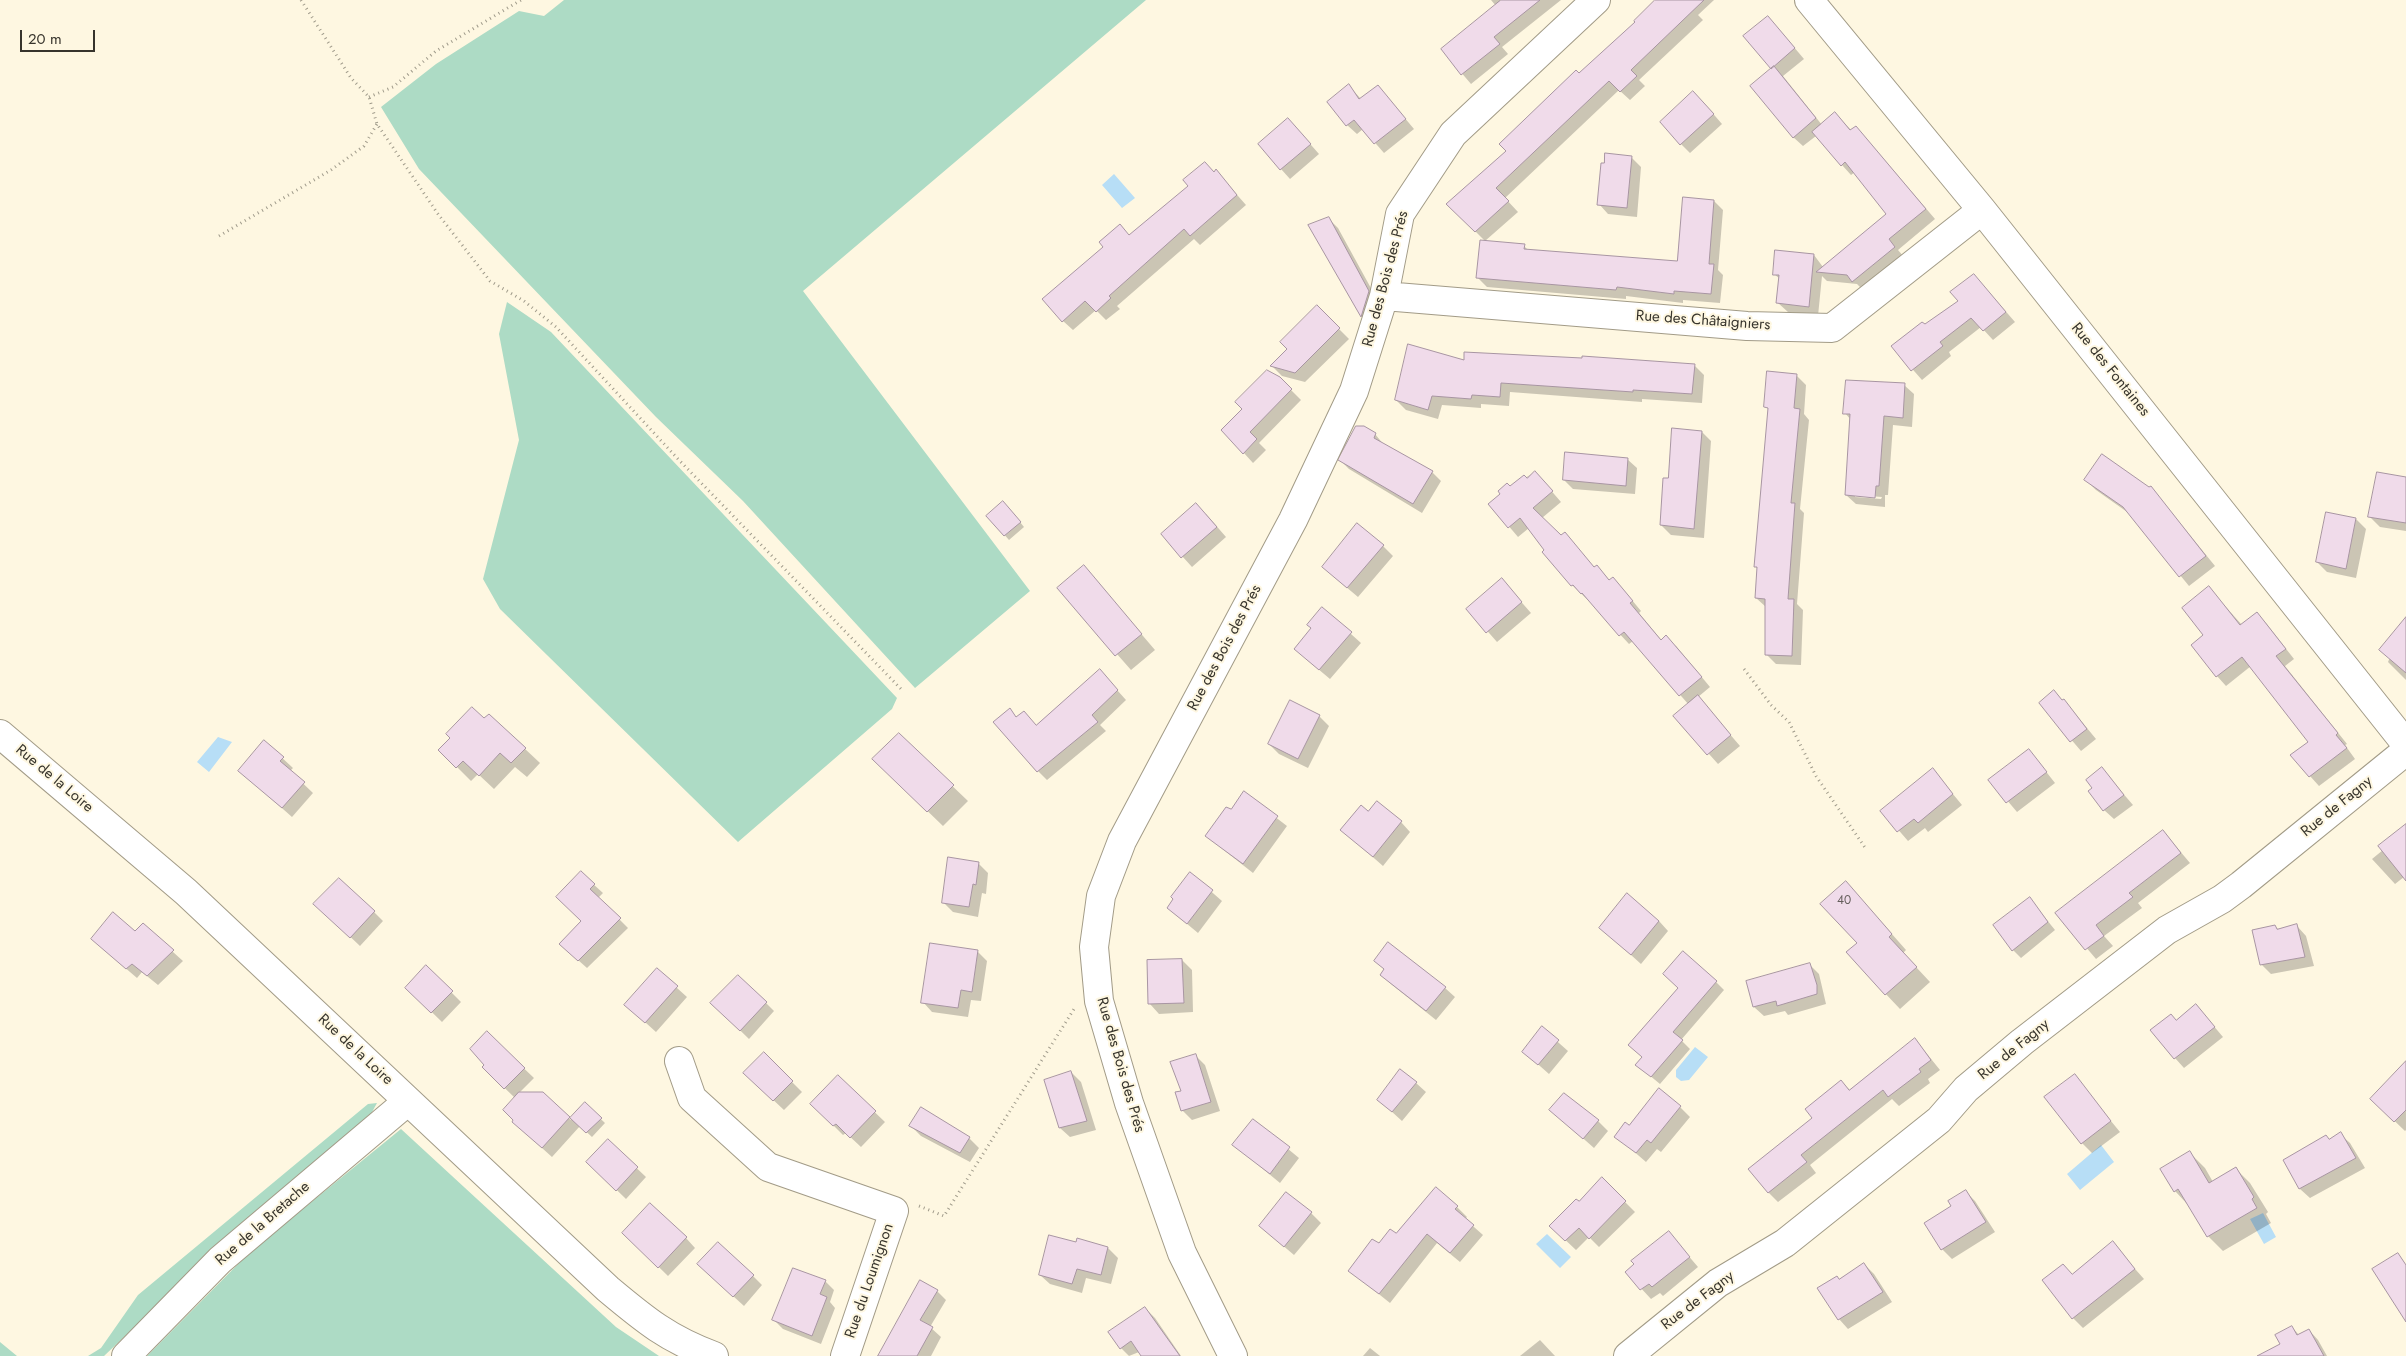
<!DOCTYPE html>
<html>
<head>
<meta charset="utf-8">
<style>
  body { margin:0 }
  #map { position:relative; width:2406px; height:1356px; overflow:hidden; background:#fef7e1; font-family:Jost,sans-serif }
  canvas { display:block }
  .scale { position:absolute; left:20px; top:30px; width:75px; height:22px; box-sizing:border-box; border:2px solid #37342c; border-top:0; padding-left:6px; font-size:15px; line-height:18px; white-space:nowrap; color:#37342c; -webkit-text-stroke:4px #fef7e1; paint-order:stroke }
</style>
</head>
<body>
<div id="map">
<canvas width="2406" height="1356"></canvas>
<div class="scale">20 m</div>
</div>
<script>
const g = document.querySelector('canvas').getContext('2d');
g.lineJoin = 'round';
function fillPath(path, color) { g.fillStyle = color; g.fill(path, 'evenodd'); }
function strokePath(path, color, width, dash) { g.strokeStyle = color; g.lineWidth = width; g.lineCap = dash ? 'butt' : 'round'; g.setLineDash(dash || []); g.stroke(path); }
function label(font, color, halo, rows, align = 'center') {
  g.font = font + ' Jost,sans-serif'; g.lineWidth = 4; g.setLineDash([]); g.textBaseline = 'middle'; g.strokeStyle = halo; g.fillStyle = color; for (const [text, x, y, turn = 0] of rows) {
    g.save(); g.translate(x, y); g.rotate((+turn || 0) * Math.PI / 180); g.textAlign = isNaN(turn) ? turn : align; if (halo) g.strokeText(text, 0, 0); g.fillText(text, 0, 0); g.restore();
  }
}
fillPath(new Path2D(`
  M564,0h582l-343,291 227,300 -115,97 -172,-187 -87,-84 -237,-248 -38,-62 55,-43 83,-53 25,5z
  M507,302l44,30 346,366 -5,11 -154,133 -238,-233 -17,-30 36,-139 -20,-106z
  M377,1103l-11,20 -200,174 -62,59h-16l13,-8 37,-53 230,-191z
  M401,1129l215,198 43,29h-512l103,-104z
  M0,1342l17,14h-17z`), '#addbc5');
fillPath(new Path2D(`
  M1114,174l21,24 -13,10 -20,-23z
  M218,737l14,5 -23,30 -12,-10z
  M1695,1047l13,10 -19,23 -8,1 -5,-4v-7z
  M2101,1145l13,17 -34,28 -13,-16z
  M2263,1213l13,24 -12,7 -14,-25z
  M1547,1234l24,23 -11,11 -24,-24z`), '#b7def6');
fillPath(new Path2D(`
  M1491,0h70l-59,47 6,7 -37,30 -29,-34 54,-44z
  M1657,0h57l-16,15 5,5 -64,60 6,6 -15,14 -11,-10 -114,108 13,14 -33,29 -37,-37 60,-52 71,-77 58,-53z
  M1777,27l27,32 -21,17 39,49 13,-12 16,17 14,7 70,82 -37,31 6,7 -41,33 -6,-6 -30,-3 -5,-5 -4,40 -30,-4 -10,-9 2,-24 -6,-5 40,-19 9,12 65,-53 -33,-42 -4,3 -35,-39 -13,10 -10,-9 -20,-68z
  M1349,86l12,13 17,-13 36,43 -30,24 -21,-24 -6,5 -10,-9z
  M1703,102l19,22 -32,29 -9,-9z
  M1297,129l22,25 -29,25 -9,-10z
  M1631,157l10,10 -4,50 -29,-3 -9,-10z
  M1216,171l30,34 -46,40 -6,-6 -77,67 3,3 -14,11 -10,-10 -23,20 -10,-9z
  M1714,201l9,9 -5,60 5,5 -3,28 -37,-3v3l-57,-7v3l-139,-12 -10,-10 47,-31 5,5 149,11z
  M1328,218l10,10 40,73 -7,25 -9,-9 -53,-91z
  M1974,275l41,47 -22,18 -12,-13 -32,25 2,4 -29,24 -29,-33 67,-46z
  M1317,307l32,32 -44,43 -23,-6 -10,-10 17,-17z
  M1465,362l229,3 10,10 -2,28 -60,-4v3l-132,-10 -1,14 -28,-2v4l-39,-3 -4,14 -32,-9 -10,-10z
  M1796,375l10,10 -2,29 5,6 -9,89 4,4 -7,91 6,6 -2,55 -25,-1 -10,-10v-47l-10,-9 2,-29 -3,-3 14,-156 -3,-4z
  M1279,378l22,22 -42,43 7,7 -13,13 -30,-33z
  M1904,385l10,9 -2,33 -19,-2 -5,70h-3v12l-29,-3 -10,-9 5,-75 -6,-7zM1855,495l27,2 -1,2 -26,-2z
  M1702,432l9,9 -7,97 -33,-3 -10,-10 8,-46z
  M1375,434l9,11 48,27 9,9 -19,32 -73,-44 -9,-9z
  M1627,459l10,9 -2,26 -62,-5 -9,-9z
  M1535,472l26,30 -19,16 53,50 2,-2 13,15 12,7 19,23 -2,2 23,28 14,5 34,41 -12,10 42,49 -22,18 -43,-48 14,-11 -56,-64 -4,3 -38,-41 -19,-18 -43,-57 -11,9 -28,-33 20,-17z
  M2406,479v52l-26,-4 -10,-10z
  M2086,480l63,9 2,-2 64,79 -26,20 -59,-72 -34,-24z
  M1008,507l16,20 -15,13 -21,-24z
  M1206,514l20,23 -34,30 -30,-33z
  M2326,514l30,5 10,10 -10,49 -29,-6 -10,-10z
  M1383,546l10,10 -35,41 -25,-21z
  M1084,567l71,83 -24,20 -72,-82z
  M1502,580l29,33 -34,29 -29,-33z
  M2209,588l33,37 15,-11 9,9 28,36 -9,7 62,78 -2,1 10,14 -36,27 -9,-10v-34l-59,-76 -25,20 -9,-10 -12,-41z
  M1322,608l39,35 -31,36 -25,-21 7,-29z
  M2406,619v61l-18,-18z
  M1100,671l26,29 -26,25 6,6 -59,49 -9,-9 -29,-61 8,8 20,8z
  M2064,700l32,39 -15,12 -41,-48z
  M489,715l51,48 -13,14 -12,-10 -21,22 -16,-15 -7,7 -31,-31z
  M1319,716l10,10 -21,42 -29,-14 -10,-10z
  M899,735l69,66 -25,25 -54,-52z
  M265,742l28,26 -3,3 23,22 -21,24 -52,-46z
  M2029,750l26,33 -38,29 -27,-32z
  M2102,769l31,36 -19,14 -10,-9 -10,-22z
  M1933,770l29,35 -34,27 -3,-4 -17,13 -26,-30z
  M1244,793l43,33 -34,47 -47,-37 25,-25z
  M1368,813l33,9 9,10 -27,34 -41,-36z
  M2163,831l27,32 -52,40 4,5 -38,28 9,10 -17,13 -39,-46z
  M2406,838v41l-2,-2 -9,7 -23,-25 11,-9z
  M978,863l10,10 -2,21 -4,-1 -4,24 -25,-5 -10,-10z
  M581,873l22,20 -5,5 30,30 -41,40 -18,-16 14,-31z
  M1190,873l32,28 -24,32 -30,-25z
  M1846,882l60,68 -3,3 27,29 -30,27 -53,-56 12,-10z
  M2030,899l25,31 -34,28 -8,-8z
  M374,912l9,9 -23,25 -35,-33z
  M1659,921l9,10 -27,33 -40,-36z
  M143,925l40,36 -25,24 -16,-13 -5,6 -35,-30 33,-15z
  M2275,926l4,4 18,-4 9,10 8,30 -43,8 -9,-9z
  M977,951l10,10 -6,40 -10,-1 -3,17 -36,-5 -9,-10z
  M1182,960l10,10 1,42 -34,2 -9,-10z
  M1376,961l69,27 10,9 -19,23 -45,-36 -10,-9 4,-5z
  M1809,964l10,10 7,30 -38,11 -3,-4 -21,5 -10,-9z
  M426,967l35,35 -19,20 -35,-34z
  M657,970l30,27 -31,35 -20,-18z
  M1716,982l8,8 -43,50 9,9 -30,35 -23,-19z
  M712,1003h54l8,8 -25,28z
  M2196,1005l27,32 -39,31 -9,-10 1,-37z
  M1542,1028l26,23 -19,23 -26,-23z
  M487,1033l47,45 -15,15h23l29,27 14,-16 20,19 -13,14 -12,-11 -28,31 -29,-26 -8,-33 -32,-31 3,-2z
  M1915,1039l25,31 -12,9 2,4 -31,23 -7,-7 -82,66 6,8 -38,29 -10,-10 46,-73 27,-37 9,8z
  M764,1054l38,38 -18,18 -29,-27z
  M1195,1055l10,10 15,46 -28,9 -10,-10v-19z
  M2406,1067v63l-1,1 -24,-23z
  M1071,1072l10,10 15,48 -26,7 -10,-9z
  M2074,1076l46,56 -28,21 -10,-10z
  M838,1077l47,45 -24,25 -15,-14 -3,2 -31,-31z
  M1416,1083l10,9 -24,29 -23,-21z
  M1680,1107l10,10 -29,35 -4,-3 -11,13 -30,-26z
  M1551,1110l47,11 10,10 -14,17z
  M1253,1120l46,38 -19,25 -46,-38z
  M911,1126l58,12 10,10 -9,14 -49,-26z
  M2340,1134l10,9 15,25 -55,30 -10,-9 -15,-29z
  M608,1141l38,36 -20,22 -38,-37z
  M2190,1153l15,15 8,14 23,-13 14,14 18,29 -2,2 5,9 -48,28 -15,-15 -19,-30 -14,-15z
  M1602,1179l33,33 -36,35 -10,-10 -13,13 -16,-15 19,-32z
  M1966,1192l9,9 20,31 -43,27 -10,-10z
  M1457,1207l10,10 -2,2 18,16 -23,27 -23,-19 -47,60 -40,-32 29,-26z
  M1311,1213l10,10 -27,32 -34,-29z
  M624,1233l62,5 9,10 -27,28z
  M1669,1233l29,34 -35,29 -3,-3 -9,6 -25,-27z
  M1078,1239l30,9 10,10 -7,26 -25,-6 -4,15 -32,-9 -10,-9 37,-31z
  M2112,1243l32,36 -61,49 -10,-10v-43z
  M1864,1264l10,10 18,28 -44,27 -9,-10v-39z
  M709,1274l44,2 9,9 -18,21z
  M825,1281l9,9 -4,12 5,6 -14,36 -38,-15 -9,-9z
  M937,1291l9,9 -16,27 11,10 -10,19h-51z
  M1145,1308l10,10 26,38h-39l-3,-4 -10,4 -8,-8z
  M2292,1327l7,8 10,-5 9,10 9,16h-52z
  M1540,1340l15,16h-35z
  M1370,1348l10,8h-17z`), '#0003');
const building = new Path2D(`
  M1501,0h39l-46,37 6,7 -39,31 -20,-26z
  M1655,0h49l-73,70 6,6 -17,16 -11,-11 -113,107 13,13 -34,31 -29,-28 60,-53 -7,-7 77,-74 3,3 56,-51 -1,-1z
  M1768,16l27,32 -24,21 -28,-33z
  M1774,66l42,52 -23,20 -43,-52z
  M1349,84l10,15 19,-14 28,34 -32,25 -20,-24 -8,6 -19,-24z
  M1693,91l21,23 -34,31 -20,-23z
  M1835,112l15,18 6,-4 70,83 -37,30 6,8 -43,35 -5,-7 -31,-3 70,-58 -41,-52 -4,4 -29,-34z
  M1288,118l23,26 -31,26 -22,-26z
  M1605,153l27,3 -5,52 -30,-3 4,-42h3z
  M1205,162l9,10 2,-3 21,26 -47,41 -6,-7 -75,67 2,2 -15,14 -11,-11 -23,21 -20,-23 61,-52 -4,-5 21,-18 9,11 59,-49 -5,-6z
  M1683,197l31,3 -5,64h5l-3,30 -37,-3v3l-57,-7 -1,3 -140,-12 4,-38 45,4 -1,5 153,12z
  M1329,217l40,74 -8,26 -53,-92z
  M1775,250l39,4 -5,53 -33,-4 3,-28h-6z
  M1974,274l32,38 -23,19 -12,-13 -31,24 3,4 -32,25 -20,-25 31,-24 3,2 33,-23 -8,-9z
  M1317,305l23,23 -45,45 -25,-7 17,-17 -7,-7z
  M1408,344l56,16v-8l118,6v-2l113,8 -3,30 -59,-4v2l-132,-9 -1,14 -28,-2 -1,4 -39,-3 -4,14 -33,-10z
  M1267,370l13,7 12,12 -42,43 7,7 -14,15 -22,-24 21,-21 -7,-7z
  M1767,371l30,3 -3,34 6,1 -9,94h4l-7,96h6l-2,57 -27,-1v-56l-10,-1 2,-31h-3l14,-159 -4,-1z
  M1846,380l59,3 -2,35 -19,-2 -5,70h-3l-1,12 -30,-3 5,-81h-7z
  M1356,426h8l12,7 -2,5 59,33 -20,33 -75,-44z
  M1672,428l30,3 -8,98 -34,-4 3,-47h5z
  M1565,452l63,6 -2,28 -63,-6z
  M2102,454l47,33 2,-1 55,70 -27,21 -56,-70 -39,-27z
  M1535,471l18,20 -20,17 28,27 4,-3 29,35 3,-2 12,15 4,-3 20,24 -3,2 31,37 5,-5 36,42 -23,19 -55,-64 -5,4 -37,-43 -1,1 -8,-9 -2,1 -29,-34 2,-2 -24,-32 -12,10 -20,-24 12,-10 -2,-3 9,-8 3,3 14,-11 3,3z
  M2377,472l29,5v46l-38,-6z
  M1003,501l18,21 -17,14 -18,-20z
  M1196,503l21,24 -36,31 -20,-24z
  M2326,512l30,6 -10,51 -30,-7z
  M1357,523l27,22 -37,43 -25,-21z
  M1084,565l58,69 -27,22 -58,-68z
  M1502,578l20,24 -36,31 -20,-24z
  M2209,586l31,39 17,-13 29,37 -10,7 62,77 -2,2 11,13 -38,29 -19,-22 18,-13 -66,-85 -26,20 -25,-32 12,-10 -21,-27z
  M1322,607l30,25 -33,38 -25,-21 17,-21 -4,-3z
  M2406,617v56l-27,-23z
  M1100,669l18,21 -26,25 6,7 -61,50 -44,-50 17,-14 6,9 8,-6 12,14z
  M2054,690l8,10 2,-1 23,30 -17,13 -31,-39z
  M1698,695l33,40 -24,20 -34,-39z
  M1290,700l30,15 -22,44 -30,-15z
  M472,707l12,11 5,-4 37,34 -15,15 -11,-10 -21,23 -16,-15 -7,7 -18,-18 12,-12 -4,-4z
  M899,733l55,52 -27,27 -55,-53z
  M264,740l20,17 -4,4 25,21 -23,26 -44,-37z
  M2029,749l18,23 -41,31 -18,-23z
  M2102,767l22,28 -21,16 -15,-20 4,-3 -6,-8z
  M1933,768l20,26 -35,29 -4,-4 -17,13 -17,-21z
  M1244,791l34,25 -35,48 -38,-28 21,-29 5,2z
  M1377,801l25,20 -29,36 -33,-27 21,-25 7,6z
  M2406,824v57l-28,-35z
  M2163,830l18,23 -52,40 4,4 -37,28 8,11 -19,14 -30,-37z
  M948,857l31,5 -3,23 -3,-1 -4,23 -27,-4z
  M581,871l14,13 -5,5 31,29 -43,43 -19,-17 22,-23 -25,-24z
  M1190,872l23,18 -26,34 -20,-16 6,-9 -2,-2z
  M339,878l36,33 -25,27 -37,-34z
  M1846,881l46,53 -3,3 28,30 -32,28 -39,-43 11,-9 -37,-39z
  M1627,893l32,28 -28,34 -32,-27z
  M2030,897l18,25 -36,29 -19,-26z
  M113,912l22,19 8,-8 31,27 -27,26 -15,-12 -6,5 -35,-30z
  M2297,924l8,33 -45,8 -8,-35 23,-5 2,4z
  M1388,942l58,45 -20,24 -46,-36 4,-6 -10,-8z
  M930,943l48,7 -6,42 -11,-2 -3,18 -37,-5z
  M1683,951l34,30 -44,51 10,8 -32,37 -16,-12 7,-8 -14,-12 50,-57 -15,-14z
  M1182,959l2,44 -36,1 -1,-44z
  M1810,963l7,22v9l-40,12 -1,-5 -23,6 -7,-26z
  M426,965l27,26 -22,22 -26,-25z
  M657,968l21,18 -33,37 -21,-18z
  M738,975l29,27 -27,29 -30,-28z
  M2196,1004l19,23 -41,32 -24,-29 21,-16 5,6z
  M1542,1026l17,14 -21,25 -16,-13z
  M487,1031l38,37 -21,21 -22,-22 2,-2 -14,-16z
  M1915,1038l16,22 -12,9 2,3 -33,25 -5,-7 -82,65 6,7 -39,31 -20,-24 64,-51 -7,-9 36,-29 8,10z
  M764,1052l29,29 -20,20 -30,-28z
  M1196,1054l15,48 -30,9 -6,-19 6,-1 -11,-29z
  M2406,1061v49l-12,12 -24,-23z
  M1400,1069l17,13 -25,30 -15,-12z
  M1071,1071l16,50 -28,7 -15,-48z
  M2075,1074l36,47 -30,23 -37,-47z
  M838,1075l38,36 -26,27 -14,-14 -3,2 -23,-22z
  M1659,1088l22,18 -30,37 -4,-3 -11,13 -22,-16 11,-15 4,3z
  M519,1092h24l27,25 -28,31 -30,-26 1,-2 -10,-10z
  M1564,1093l35,27 -16,19 -34,-29z
  M585,1102l17,16 -16,15 -16,-15z
  M921,1107l49,30 -10,16 -51,-27z
  M1253,1119l37,28 -20,27 -38,-29z
  M2341,1132l15,26 -57,31 -16,-29 43,-25 3,4z
  M608,1139l30,28 -22,24 -30,-29z
  M2190,1151l19,32 27,-16 18,30 -2,2 5,9 -50,29 -29,-48 -4,3 -14,-23z
  M1602,1177l24,24 -37,38 -10,-11 -14,13 -16,-15 27,-27 3,2z
  M1436,1187l22,19 -3,3 19,16 -24,28 -23,-19 -48,60 -31,-23 24,-32 7,4 11,-14 6,4z
  M1966,1190l20,32 -45,28 -17,-27 27,-17 -3,-5z
  M1286,1192l26,20 -28,35 -25,-21z
  M650,1203l37,34 -29,31 -36,-35z
  M1669,1231l21,26 -38,30 -3,-3 -9,6 -15,-18 9,-8 -3,-3z
  M1049,1235l27,7 1,-4 31,9 -7,28 -24,-6 -5,15 -33,-9z
  M2113,1241l22,28 -63,50 -30,-39 21,-16 9,10z
  M718,1242l36,33 -21,22 -36,-33z
  M2398,1253l8,12v57l-34,-53z
  M1864,1263l19,29 -45,28 -21,-32 20,-12 2,3z
  M793,1268l33,12 -6,14 7,3 -15,39 -40,-16z
  M920,1280l18,10 -18,30 13,7 -16,29h-39z
  M1145,1307l35,49h-39l-10,-15 -11,8 -12,-17z
  M2292,1326l5,9 12,-6 15,27h-67l23,-12 -5,-9z`);
fillPath(building, '#f0dbea');
strokePath(building, '#a895a2', 1);
const minor = new Path2D(`
  M1809,0l173,210 424,534
  M1384,296l363,30 85,2 150,-118
  M0,734l186,158 422,397c37,31 60,50 106,67
  M679,1061l13,37 76,69 126,44 -49,145
  M126,1356l94,-96 188,-159
  M1233,1356l-51,-103 -53,-150 -30,-102 -5,-54 7,-51 21,-55 171,-321 61,-129 30,-95 16,-82 53,-80 143,-134
  M1628,1356l90,-73 67,-40 154,-123 27,-31 56,-47 145,-112 55,-31 19,-14 165,-134`);
strokePath(minor, '#a29b87', 30);
strokePath(new Path2D(`
  M301,0l50,78 18,19 8,27 61,90 52,67 34,20 32,26 122,132 224,231
  M369,97l24,-10 43,-36 85,-51
  M219,236l112,-66 33,-24 13,-22
  M1744,669l27,36 18,17 27,54 50,73
  M919,1206l25,10 130,-207`), '#a09b8b', 3, [1, 4]);
strokePath(minor, '#fff', 28);
label('12px', '#655e5c', null, [
  ["40",1844,901]
]);
label('15px', '#37342c', '#fef7e1', [
  ["Rue des Bois des Prés",1386,279,-75],
  ["Rue des Châtaigniers",1703,321,4],
  ["Rue des Fontaines",2110,370,51],
  ["Rue des Bois des Prés",1225,648,-62],
  ["Rue de la Loire",54,779,40],
  ["Rue de Fagny",2337,807,-39],
  ["Rue de la Loire",355,1050,43],
  ["Rue de Fagny",2014,1050,-39],
  ["Rue des Bois des Prés",1120,1065,74],
  ["Rue de la Bretache",263,1224,-41],
  ["Rue du Loumignon",870,1281,-71],
  ["Rue de Fagny",1698,1301,-37]
]);
</script>
</body>
</html>
